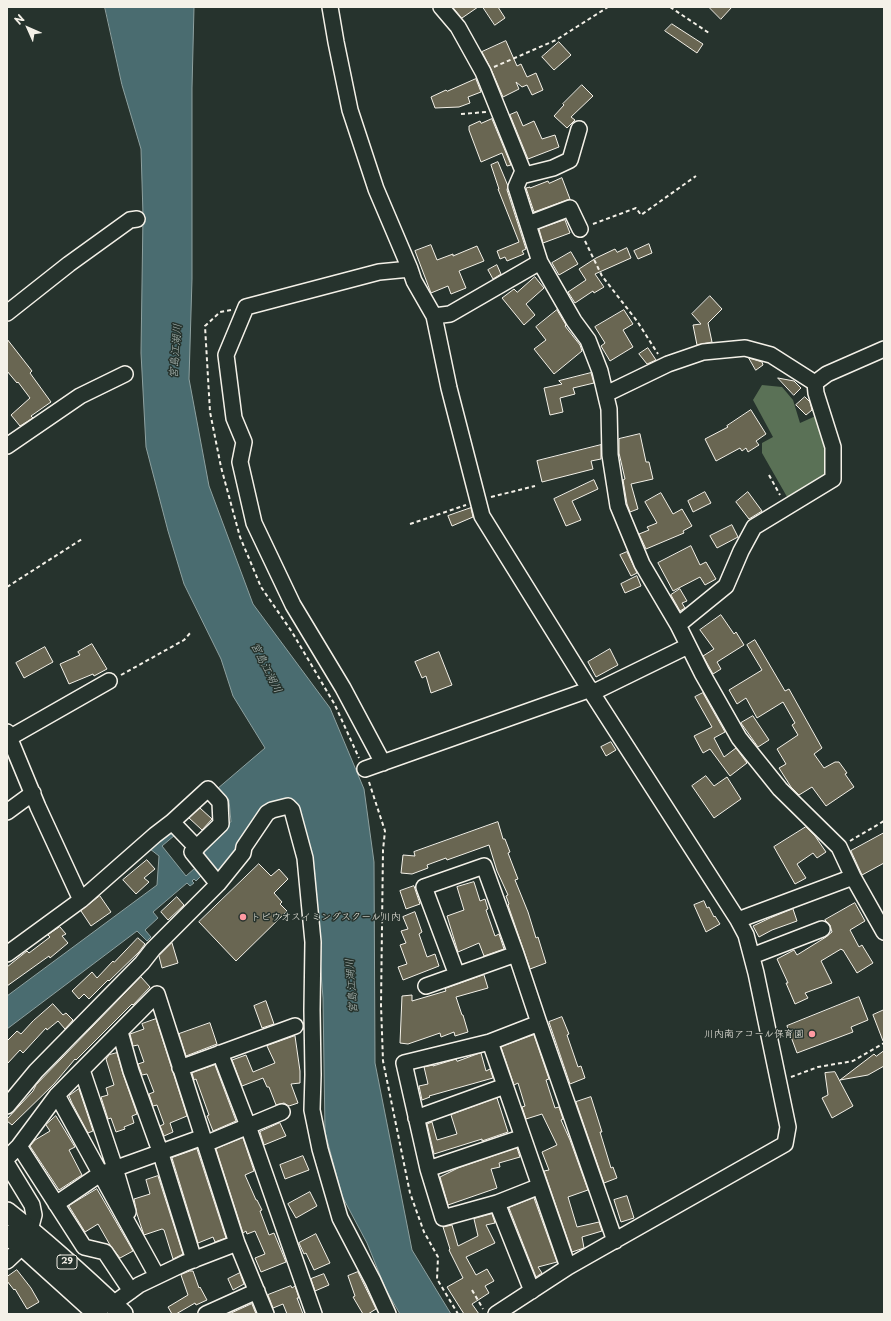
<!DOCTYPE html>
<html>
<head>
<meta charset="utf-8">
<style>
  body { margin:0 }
  #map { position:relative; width:891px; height:1321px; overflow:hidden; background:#26332d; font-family:"Playpen Sans",sans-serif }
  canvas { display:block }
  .frame { position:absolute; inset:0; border:8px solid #f4f1e8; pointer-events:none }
  .north { position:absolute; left:8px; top:8px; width:40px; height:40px; -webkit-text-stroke:3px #26332d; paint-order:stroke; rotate:315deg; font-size:11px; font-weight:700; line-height:16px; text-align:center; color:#f4f1e8 }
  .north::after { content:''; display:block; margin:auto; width:14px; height:18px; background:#f4f1e8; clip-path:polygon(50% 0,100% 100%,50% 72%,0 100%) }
</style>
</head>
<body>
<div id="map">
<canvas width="891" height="1321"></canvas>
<div class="frame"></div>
<div class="north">N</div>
</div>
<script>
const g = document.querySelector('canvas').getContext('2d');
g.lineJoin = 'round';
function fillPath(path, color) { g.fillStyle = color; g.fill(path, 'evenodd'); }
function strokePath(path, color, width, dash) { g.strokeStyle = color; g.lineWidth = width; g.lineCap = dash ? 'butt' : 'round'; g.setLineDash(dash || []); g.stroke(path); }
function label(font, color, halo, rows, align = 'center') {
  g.font = font + ' "Playpen Sans","Klee One",sans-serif'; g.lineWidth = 3; g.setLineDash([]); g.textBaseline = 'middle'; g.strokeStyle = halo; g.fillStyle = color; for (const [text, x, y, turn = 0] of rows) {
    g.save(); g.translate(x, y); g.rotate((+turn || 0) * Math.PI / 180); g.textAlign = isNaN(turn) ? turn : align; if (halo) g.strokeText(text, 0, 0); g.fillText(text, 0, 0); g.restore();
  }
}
fillPath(new Path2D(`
  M762,385l20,2 11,13 7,23 18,-8 10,47 -3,17 -35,23 -28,-49v-10l11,-6 -20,-37z`), '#5a7156');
const water = new Path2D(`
  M105,7h89l-2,81v191l-3,100 20,107 44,118 77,104 34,81 10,73 1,201 37,187 39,64h-51l-14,-24 -19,-47 -25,-47 -17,-64 -2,-134 -11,-140 -14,-49 -38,2 -33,51 -12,14 -15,-23 27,-30 4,-1 -2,-22h-4l-8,-11 48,-41 -32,-52 -12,-37 -37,-75 -16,-53 -22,-84 -5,-94 2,-138 -2,-66 -19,-64z
  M170,829l5,6 -13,11 24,30 9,-8 7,7 -6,6 -2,-2 -2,2 2,2 -4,3 -3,-3 -34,29 5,6 -13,12 6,7 -4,4 -10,-10 -130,98v-33l150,-111 2,-29 -9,-7z`);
fillPath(water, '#4a6c70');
strokePath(water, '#8ea1a0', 1);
const building = new Path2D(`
  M453,7h25l-16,11z
  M483,7h15l7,11 -10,7z
  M709,7h23l-11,12z
  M672,24l31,20 -6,9 -32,-22z
  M506,41l11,25 4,-2 6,13 9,-4 7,17 -11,5 -5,-10 -5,2 -6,-5 3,7 -16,8 -12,-28 -9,-17z
  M559,42l12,13 -17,15 -12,-13z
  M476,79l5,13 -13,5 2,6 -11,4 -24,1 -4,-11 15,-7 1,1z
  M582,85l11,11 -22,21 4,3 -8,8 -13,-12 10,-11 -1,-1z
  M517,112l6,14 11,-5 8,18 13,-4 4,12 -31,12 -18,-44z
  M492,119l19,46 -4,1 -5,-13 -21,9 -12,-32v-4l11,-5 1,2z
  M498,162l10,24 -1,4 19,59 -4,2 2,3 -17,7 -2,-4 -5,2 -3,-8 22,-9 -21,-53h1l-8,-24z
  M562,178l8,21 -36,13 -8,-24 4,-1v1l18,-7 1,2z
  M565,220l5,13 -27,10 -4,-14z
  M649,244l3,9 -14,6 -4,-8z
  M431,245l6,15 16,-6v2l24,-10 7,15 -25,10 7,17 -15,6 -3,-8 -17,7 -16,-42z
  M627,248l4,10 -36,16 9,13 -10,6 -1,-2 -18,12 -7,-11 18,-12 -7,-11 17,-11 19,-9 2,3z
  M571,252l7,12 -19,11 -7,-12z
  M497,265l4,9 -8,5 -5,-9z
  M535,277l9,11 -18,16 9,11 -11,10 -22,-27 12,-9 3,3z
  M710,296l12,13 -14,14 4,19 -15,3 -4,-20 8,-1 -9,-10z
  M557,310l9,15 -1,1 15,19 2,6 -28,23 -20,-25 12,-9 -10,-13z
  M624,310l9,14 -10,6 10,17 -23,14 -9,-15 4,-3 -10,-16z
  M7,339l25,32 -2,2 21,29 -20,14 2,2 -13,8 -9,-11 19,-17 -12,-16 -1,1 -10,-12z
  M648,348l8,12 -9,4 -8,-10z
  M749,358l13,4 1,3 -7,5z
  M591,373l3,10 -21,5 2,6 -15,4 3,14 -13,3 -6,-27 18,-4 -3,-3z
  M778,378l16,3 7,7 -7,7z
  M805,397l5,5 2,8 -6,5 -10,-10z
  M751,410l15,24 -10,7 3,4 -11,7 -2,-4 -4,3 -2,-3 -24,13 -11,-22 23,-12 -1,-1z
  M640,434l6,28h3l4,17 -22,5 7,25 -8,3 -3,-8 -4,-24 2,-1 -6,-26v-14z
  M601,445v14l-10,2 2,8 -51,13 -5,-21z
  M594,480l4,9 -26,12 9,19 -15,6 -12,-27z
  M705,492l6,11 -18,9 -5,-11z
  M748,492l14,19 -13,8 -13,-17z
  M661,493l12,21 9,-5 10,17 -9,5 1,2 -38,16 -7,-15 10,-4 -2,-3 10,-4 -12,-21z
  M471,508l2,9 -21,9 -4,-10z
  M732,525l6,12 -21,11 -7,-12z
  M691,546l9,19 6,-3 10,17 -11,6 -5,-8 -27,14 -15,-28z
  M627,552l10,21 -6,3 -11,-21z
  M637,576l4,10 -16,7 -4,-9z
  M680,589l7,12 -5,2 3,5 -5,3 -9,-16z
  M721,615l13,19 2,-2 8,13 -27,17 4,7 -8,5 -10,-18 11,-7 -14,-19z
  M755,640l30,51 4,-2 33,59 -8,6 10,14 11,-6h4l8,11 -2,1 9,13 -28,19 -14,-19 -13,8 -8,-8 -12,-19 7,-4 -9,-15 21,-14 -6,-10 3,-2 -12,-21 -26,16 -11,-20 -9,6 -8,-14 33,-20 -15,-25z
  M92,644l15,25 -13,7 -1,-2 -24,10 -9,-20 20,-9 -2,-3z
  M45,647l8,15 -29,16 -8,-15z
  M610,649l8,16 -22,12 -8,-15z
  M439,652l13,33 -21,8 -5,-17 -4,2 -7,-16z
  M703,693l22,39 -11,6 10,19 12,-9 11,15 -17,13 -20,-27 -7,4 -9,-17 18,-9 -17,-30z
  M753,716l16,24 -11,7 -17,-24z
  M611,742l5,8 -10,6 -5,-9z
  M706,776l8,10 13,-9 14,22 -27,19 -22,-32z
  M200,808l12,11 -10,11 -13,-12z
  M498,822l5,17h2l5,13 -2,1 10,26 -3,1 13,32 8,26 2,-1 8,26 -16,6 -22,-64 1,-1 -3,-8 2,-1 -11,-24 -8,-26 -42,15 -1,-2 -19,7 1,3 -16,6 -11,-1 2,-18 12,1 -1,-4z
  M806,827l9,9 11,16 -9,6 -4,-5 -16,11 9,14 -11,6 -21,-37z
  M884,833v30l-22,12 -11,-24z
  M147,860l8,9 -11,9 5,4 -13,12 -13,-14z
  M259,864l12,12 8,-7 9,10 -14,14 8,9 -2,2 7,7 -51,50 -37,-39z
  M474,882l6,19 5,-2 3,10 -2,1 9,26 4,-2 5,15 -20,7 -5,-13 -21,9 -11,-36 17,-6 -7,-23z
  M414,886l6,18 -14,5 -6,-18z
  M100,896l11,16 -20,14 -10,-15z
  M177,897l7,8 -16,15 -7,-8z
  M704,901l3,7 2,-1 5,10 1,-1 5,8 -14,8 -12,-27z
  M855,903l10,18 -15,9 9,17 3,-2 11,18 -16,10 -14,-23h-1l-1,-1 -20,12 11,22 -27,10 3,5 -13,6 -9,-21h2l-11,-24 17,-9 3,5 29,-18 6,-5 -2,-7 -5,-5z
  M793,909l4,12 -25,9 -13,7 -6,-11 17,-8z
  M415,912l7,20 -3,2 8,23 8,-3 4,12 -36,14 -5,-13 9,-3 -7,-19 6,-2 -5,-12 7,-2 -5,-12z
  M60,927l6,7 -4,2 6,7 -18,15 -1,-2 -42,30v-19l20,-16 2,2 21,-16 -2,-2z
  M138,938l7,6 -6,8 -30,29 -1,-1 -19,19 -5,-5 -5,5 -7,-8 20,-19 5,6 16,-17 1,1z
  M172,943l6,20 -16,5 -3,-12z
  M484,975l4,13 -32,9 6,18h1l5,17 -13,4 -1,-4 -13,5 -1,-4 -32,11 -8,-1 2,-47 10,-1v6l34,-10 -1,-2z
  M141,977l9,10 -17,18 -1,-1 -56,56 -1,-1 -21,25 -42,41 -5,-4v-2l26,-28 3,-6z
  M859,997l9,23 -17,7 2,5 -56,21 -10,-27z
  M266,1001l8,23 -12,4 -8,-22z
  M53,1004l10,11 3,-2 7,7 -8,9 -7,-8 -11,9 -1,-2 -23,25 -3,-3 -13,14v-23l10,-10 4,3 12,-13z
  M884,1010v31h-1l-10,-26z
  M562,1017l7,17 -2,1 11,32 3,-1 4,12 -15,6 -21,-62z
  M156,1019l31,97 -17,7 3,9 -9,4 -4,-10 4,-2 -7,-19 -4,1 -4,-12 5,-2 -7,-18 -5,1 -4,-11 6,-2 -6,-17 -5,1 -3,-12 14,-5 -2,-5z
  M210,1023l7,21 -31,12 -7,-22z
  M534,1035l15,44 -3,1 9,28 4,-1 4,12 -2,1 9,20 18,50 -20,7 9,30 22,-5 3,9 -20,6 2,11 -12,4 -28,-81 5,-1 -7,-18 15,-7 -15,-31 -16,5 -4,-12 3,-1 -7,-23 -4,2 -13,-38z
  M295,1036l5,35v12l-9,1 7,19 -9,3 -5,-3 -8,2 -7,-18h-2l-4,-9 -21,8 -10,-26 14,-5 7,17 22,-9 -8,-17z
  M884,1051v15l-16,9 -28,5 34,-26 2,2z
  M117,1053l6,21 14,40 -5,2 2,7 -10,4 1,2 -9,3 -5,-14 -3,1 -7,-22 7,-2 -2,-7 8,-3 -8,-26 3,-4z
  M481,1053l5,18 4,-2 3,9 -64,18 1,1 -8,3 -3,-14 9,-2 -4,-17 9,-2v1l23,-7 1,2z
  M215,1065l21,56 -23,10 -6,-15 2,-1 -13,-36 -2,1 -2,-7z
  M835,1072l18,34 -21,12 -10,-20 6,-3 -3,-22z
  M79,1089l14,42 -5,2 -16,-30 -3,-7z
  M591,1097l11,35h-2l11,36 2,-1 4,11 -13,5 -28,-81z
  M497,1098l11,34 -26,9v-2l-48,15 -7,-30 5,-2 5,18 20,-6 -6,-19z
  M56,1116l19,31 -6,3 13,25 -23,15 -29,-44 5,-6 15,-9 -4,-6z
  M280,1123l6,13 -22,9 -4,-13z
  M243,1138l11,33 -9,4 11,25h1l5,10 -2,1 9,24 5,-2 12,29 -25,10 -6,-14 10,-4 -10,-23 -8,3 -1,-3 -3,2 -27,-84z
  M517,1148l3,9 -21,6 1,4 -9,2 6,19 -49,17 -8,-28 18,-9z
  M197,1149l29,89 -11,4 -2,-5 -15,6 -26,-85z
  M303,1156l6,14 -24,9 -5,-14z
  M158,1176l25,78 -10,5 -9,-29 -2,-1 -18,6 -7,-21 -3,-15 16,-5 -4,-14z
  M97,1189l36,62 -13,7 -10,-13 -12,-21 -13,8 -16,-26z
  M310,1192l7,14 -21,12 -8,-14z
  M627,1196l7,22 -13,4 -7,-22z
  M534,1198l23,64 -19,5 4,6 -6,4 -27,-69z
  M492,1214l3,9 -9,2 9,18 -29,14 10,18 11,-6 7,12 -9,5 4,7 -17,11 7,10h-15l-17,-27 16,-9 -14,-28 1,-1 -7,-22 9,-2 6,21 20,-10 -4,-17z
  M316,1234l14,29 -16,7 -8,-17 -2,1 -5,-11z
  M17,1270l14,18 8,14 -12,7 -12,-20 -1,1 -7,-9v-4z
  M190,1271h3l6,17 1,-1 7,13 -11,5 -1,-2 -19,11h-4l-4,-7 20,-12 -7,-20z
  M358,1272l18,37 -8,5h-5l-10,-17 2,-1 -7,-20z
  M240,1273l4,11 -11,6 -5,-11z
  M324,1274l5,11 -14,6 -4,-12z
  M291,1286l1,2 3,-2 4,12h-2l6,16h-16l-4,-10 -10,4 -5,-13z
  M252,1304l4,10h-28l3,-1z`);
fillPath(building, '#696652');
strokePath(building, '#f4f1e8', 1);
const minor = new Path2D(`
  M330,7l6,35 14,68 26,79 34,80
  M441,7l17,20 25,45 40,99 -7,16 24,75 34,59 14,19 12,31 9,38 1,46 8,51 24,58 36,61 24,48 37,65 41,51 59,58 14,30 31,55
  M521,176l32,-8 17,-8 9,-31
  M528,224l42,-16 10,21
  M7,313l62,-49 61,-44 7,-1
  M434,316l15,72 33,128 110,177 146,227
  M606,394l62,-30 35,-12 42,-4 26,7 44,28
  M7,446l73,-50 45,-22
  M678,625l48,-39 15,-35 13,-24 79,-48v-32l-17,-54 -1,-10 12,-9 57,-25
  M592,693l96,-47
  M7,732l31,75 43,93 -74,54
  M9,738l100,-57
  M383,763l-40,-75 -50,-83 -39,-82 -14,-61 4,-20 -10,-24 -8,-63 20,-48 133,-35 31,-3 4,12 20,35 16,-2 90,-52
  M365,769l226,-80
  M7,812l26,-19
  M197,848l-25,-26 36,-33 12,13 1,22 -29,28 26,32
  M81,900l74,-65 17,-13
  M752,956l70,-27
  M457,975l-33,-88 60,-21 32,88
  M426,986l90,-32 23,69
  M120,1032l11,39 29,80 34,109
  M490,1042l78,225
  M220,1053l28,73 66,188
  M180,1068l115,-42
  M82,1070l33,98 13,44
  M57,1095l100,181
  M7,1106l29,-35 106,-108 11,-14 65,-65 25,-31 1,-6 23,-34 5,-3 16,-4 4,4 13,48 8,84 -1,68 1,65 -1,35 8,39 20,69 33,63 15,33
  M416,1118l89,-32
  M205,1144l77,-32
  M19,1146l65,101 21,5 26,39
  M7,1158l12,-12 38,-51 100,-101 80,249 29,71
  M7,1164l25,41 2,10 -4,15
  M428,1169l95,-32
  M540,1186l-43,17 -54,15 -15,-49 -24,-106 86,-21 49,-19 76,218
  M497,1203l35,88
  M56,1204l44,-30 103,-37
  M7,1261l16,-15
  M113,1304l26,-19 46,-22 52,-20
  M206,1314l51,-23
  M496,1314l72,-47 217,-123 3,-17 -32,-154 -10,-38 -8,-15 115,-43`);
const major = new Path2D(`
  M7,1212c41,32 79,67 116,102
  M7,1235l19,14 72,65`);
strokePath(minor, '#f4f1e8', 18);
strokePath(major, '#f4f1e8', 22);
strokePath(new Path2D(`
  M670,7l39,26
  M494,67l62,-27 52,-33
  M461,114l25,-2
  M593,224l43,-16 5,7 55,-39
  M585,241l17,35 35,45 21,33
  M231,310l-11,2 -15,14 5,86 11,55 19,70 21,50 31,45 43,73 24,53
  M769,475l11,20
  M491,497l44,-11
  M410,524l56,-19
  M7,587l75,-48
  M121,675l63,-35 7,-8
  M369,782l16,49 -2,19 -2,155 2,56 27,132 14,39 14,25 -1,22 21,35
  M850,841l34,-20
  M791,1077l27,-10 35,-6 31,-18
  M472,1290l11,19`), '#f4f1e8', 2, [4, 3]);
strokePath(minor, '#26332d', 15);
strokePath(major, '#26332d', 19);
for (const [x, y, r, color] of [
  [243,917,4,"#ff9aa2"],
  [812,1034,4,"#ff9aa2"]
]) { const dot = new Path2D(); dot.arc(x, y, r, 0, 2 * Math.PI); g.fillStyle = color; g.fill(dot); strokePath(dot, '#26332d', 1.5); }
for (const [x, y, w] of [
  [67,1262,20]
]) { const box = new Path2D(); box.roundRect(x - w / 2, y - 7, w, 14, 3); g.fillStyle = '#26332d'; g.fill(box); strokePath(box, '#f4f1e8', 1); }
label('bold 9px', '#f4f1e8', null, [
  ["29",67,1262]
]);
label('10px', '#f4f1e8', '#26332d', [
  ["トビウオスイミングスクール川内",251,917],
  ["川内南アコール保育園",804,1034,"right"]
], 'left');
label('italic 11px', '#b0bcb8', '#26332d', [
  ["宮島江湖川",176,351,-86],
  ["宮島江湖川",266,668,63],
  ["宮島江湖川",352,986,-94]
]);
</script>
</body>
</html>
